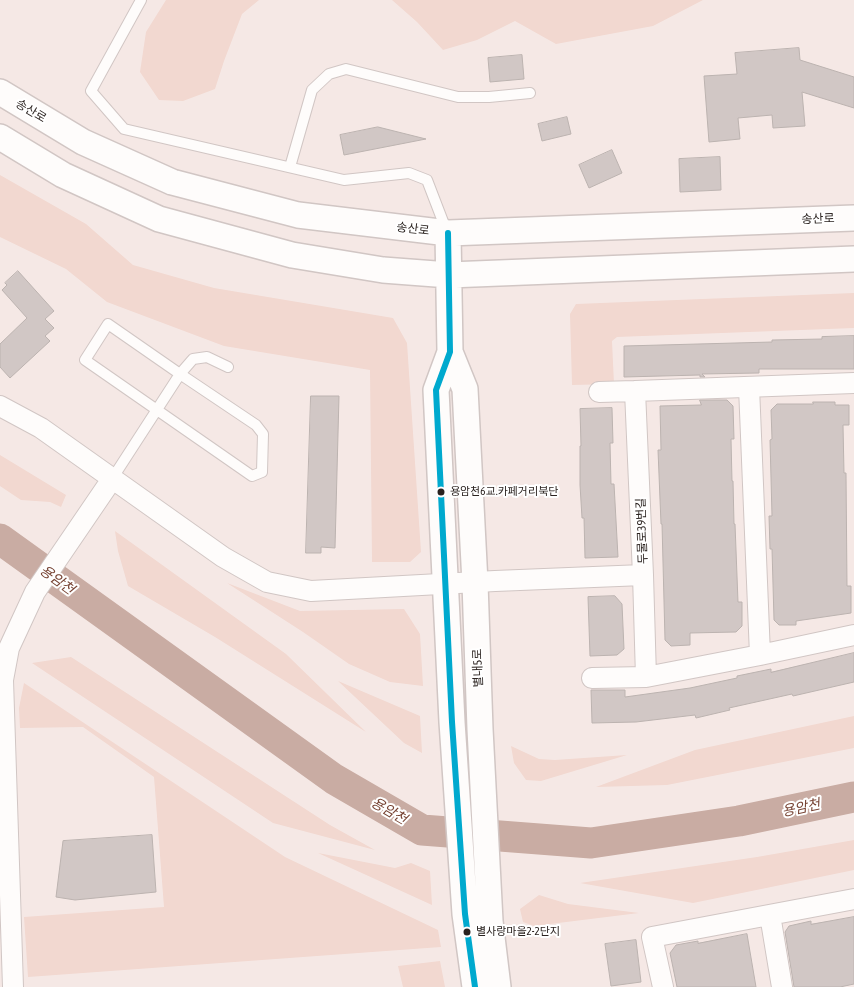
<!DOCTYPE html>
<html>
<head>
<meta charset="utf-8">
<style>
  body { margin:0 }
  canvas { display:block; background:#f5e8e5 }
</style>
</head>
<body>
<canvas width="854" height="987"></canvas>
<script>
const g = document.querySelector('canvas').getContext('2d');
g.lineJoin = 'round';
function fillPath(path, color) { g.fillStyle = color; g.fill(path, 'evenodd'); }
function strokePath(path, color, width, dash) { g.strokeStyle = color; g.lineWidth = width; g.lineCap = dash ? 'butt' : 'round'; g.setLineDash(dash || []); g.stroke(path); }
function label(font, color, halo, rows, align = 'center') {
  g.font = font + ' "Asap Condensed","Noto Sans KR",sans-serif'; g.lineWidth = 4; g.setLineDash([]); g.textBaseline = 'middle'; g.strokeStyle = halo; g.fillStyle = color; for (const [text, x, y, turn = 0] of rows) {
    g.save(); g.translate(x, y); g.rotate((+turn || 0) * Math.PI / 180); g.textAlign = isNaN(turn) ? turn : align; if (halo) g.strokeText(text, 0, 0); g.fillText(text, 0, 0); g.restore();
  }
}
fillPath(new Path2D(`
  M166,0h93l-17,14 -18,47 -9,28 -32,12 -24,-1 -19,-28 6,-40z
  M392,0h311l-50,26 -97,18 -41,-23 -38,19 -34,10 -26,-28z
  M0,175l86,49 47,41 81,23 179,30 14,25 14,209 -11,10h-38l-2,-192 -146,-24 -117,-44 -41,-33 -66,-32z
  M854,293v35l-237,9 -5,4 2,43 -42,1 -2,-71 6,-10z
  M0,455l66,40 -5,12 -11,-5 -29,-2 -21,-14z
  M115,531l171,123 80,78 -151,-95 -87,-51 -10,-35z
  M227,583l73,28 104,-2 16,25 3,52 -33,-4 -41,-18 -46,-32z
  M71,657l259,168 45,25 -102,-27 -241,-160z
  M338,681l82,35 2,37 -18,-10z
  M24,683l261,174 153,73 3,17 -413,30 -4,-60 140,-10 -10,-130 -71,-50 -63,1 -1,-20z
  M854,716v32l-187,37 -71,2 99,-37z
  M511,746l28,13 16,1 72,-5 -86,26 -15,-1 -12,-17z
  M854,840v30l-161,33 -113,-20 177,-26z
  M318,853l77,15 16,-5 19,8 2,34z
  M539,895l29,9 71,9 -105,13 -11,-4 -3,-13z
  M440,961l5,26h-42l-5,-21z`), '#f2d8d0');
strokePath(new Path2D(`
  M0,539l334,240 88,51 169,13 148,-22 115,-24`), '#c9aca3', 31);
const building = new Path2D(`
  M799,48l1,12 54,17v31l-52,-16 3,34 -32,2 -1,-13 -34,3 2,21 -31,3 -5,-66 33,-2 -2,-21z
  M522,55l2,24 -34,3 -2,-24z
  M567,117l4,17 -29,7 -4,-17z
  M378,127l48,12 -82,16 -4,-20z
  M612,150l10,23 -33,15 -10,-23z
  M720,157l1,33 -41,2 -1,-33z
  M18,271l36,40 -9,8 9,9 -9,8 5,5 -40,37 -10,-11v-23l27,-26 -25,-28 5,-5 -2,-2z
  M854,336v33h-95v4l-57,1 3,3h-5v-2l-76,2v-31l148,-4v-2l50,-1v-2z
  M311,396h28l-4,152 -14,-1v6h-15z
  M700,400h27l6,6 1,33h-3l1,42h1l1,43h1l3,78h4v24l-6,6 -46,1v12l-19,1 -6,-6 -3,-116h-1l-3,-74h3l-1,-44 41,-1z
  M813,402h22v3h14v20h-6l1,48h2l1,113h4v27l-55,8v4h-17l-5,-5 -2,-71h-2l-1,-33h3l-2,-76 2,-1 -1,-29 6,-6h36z
  M612,408l1,35h-3l1,41h3l4,73 -33,1 -1,-40h-2l-2,-33v-39h1l-1,-37z
  M615,596l7,8 2,45 -7,6 -27,1 -2,-59z
  M854,653v29l-61,14 -1,-2 -63,14 1,2 -34,8 -1,-3 -59,7 -44,1 -1,-33h34v7l65,-9 47,-10v-2l34,-7v3z
  M152,835l4,57 -81,8 -19,-3 7,-56z
  M854,917v67l-14,3h-46l-9,-55 4,-6 22,-5v3z
  M747,934l9,53h-79l-7,-34 6,-8 22,-4v2z
  M636,940l5,42 -30,4 -6,-42z`);
fillPath(building, '#d1c7c5');
strokePath(building, '#bcb3b0', 1);
const service = new Path2D(`
  M141,0l-50,91 33,38 220,51 65,-7 18,7 20,52
  M290,167l22,-77 17,-16 17,-5 112,28h31l41,-4
  M112,479l68,-105 -72,-50 -23,36 167,116 10,-4 1,-38 -7,-9 -76,-51 13,-15 14,-2 21,10`);
const minor = new Path2D(`
  M854,383l-219,8 8,184 3,102 114,-22 94,-20
  M749,387l11,268
  M599,392l36,-1
  M0,406l41,22 182,129 44,25 44,9 184,-10 148,-6
  M592,678l54,-1
  M770,915l12,72
  M13,987l-10,-307 6,-32 26,-56 77,-113
  M663,987l-11,-50 202,-38`);
const tertiary = new Path2D(`
  M0,92l83,50 89,40 126,33 150,18 406,-15
  M0,137l63,38 96,44 133,36 91,15 66,5 405,-16
  M448,233l2,119 -14,38 16,332 13,192 10,73
  M450,352l15,37 10,194 5,146 10,192 8,66`);
strokePath(service, '#d1c6c4', 12);
strokePath(minor, '#d1c6c4', 22);
strokePath(tertiary, '#d1c6c4', 28);
strokePath(service, '#fefcfb', 10);
strokePath(minor, '#fefcfb', 20);
strokePath(tertiary, '#fefcfb', 25);
strokePath(new Path2D(`
  M448,233l2,119 -14,38 16,332 13,192 10,73`), '#00a9ce', 6);
for (const [x, y, r, color] of [
  [441,492,4.5,"#2a221f"],
  [467,932,4.5,"#2a221f"]
]) { const dot = new Path2D(); dot.arc(x, y, r, 0, 2 * Math.PI); g.fillStyle = color; g.fill(dot); strokePath(dot, '#fff', 2); }
label('11px', '#2a221f', '#fff', [
  ["용암천6교.카페거리북단",450,492],
  ["별사랑마을2-2단지",476,932]
], 'left');
label('12px', '#2a221f', '#fff', [
  ["송산로",31,111,31],
  ["송산로",818,219,-2],
  ["송산로",413,229,7],
  ["두물로39번길",642,531,-92],
  ["별내5로",478,668,-92]
]);
label('italic 14px', '#774333', '#fff', [
  ["용암천",57,580,36],
  ["용암천",801,808,-12],
  ["용암천",389,811,30]
]);
</script>
</body>
</html>
